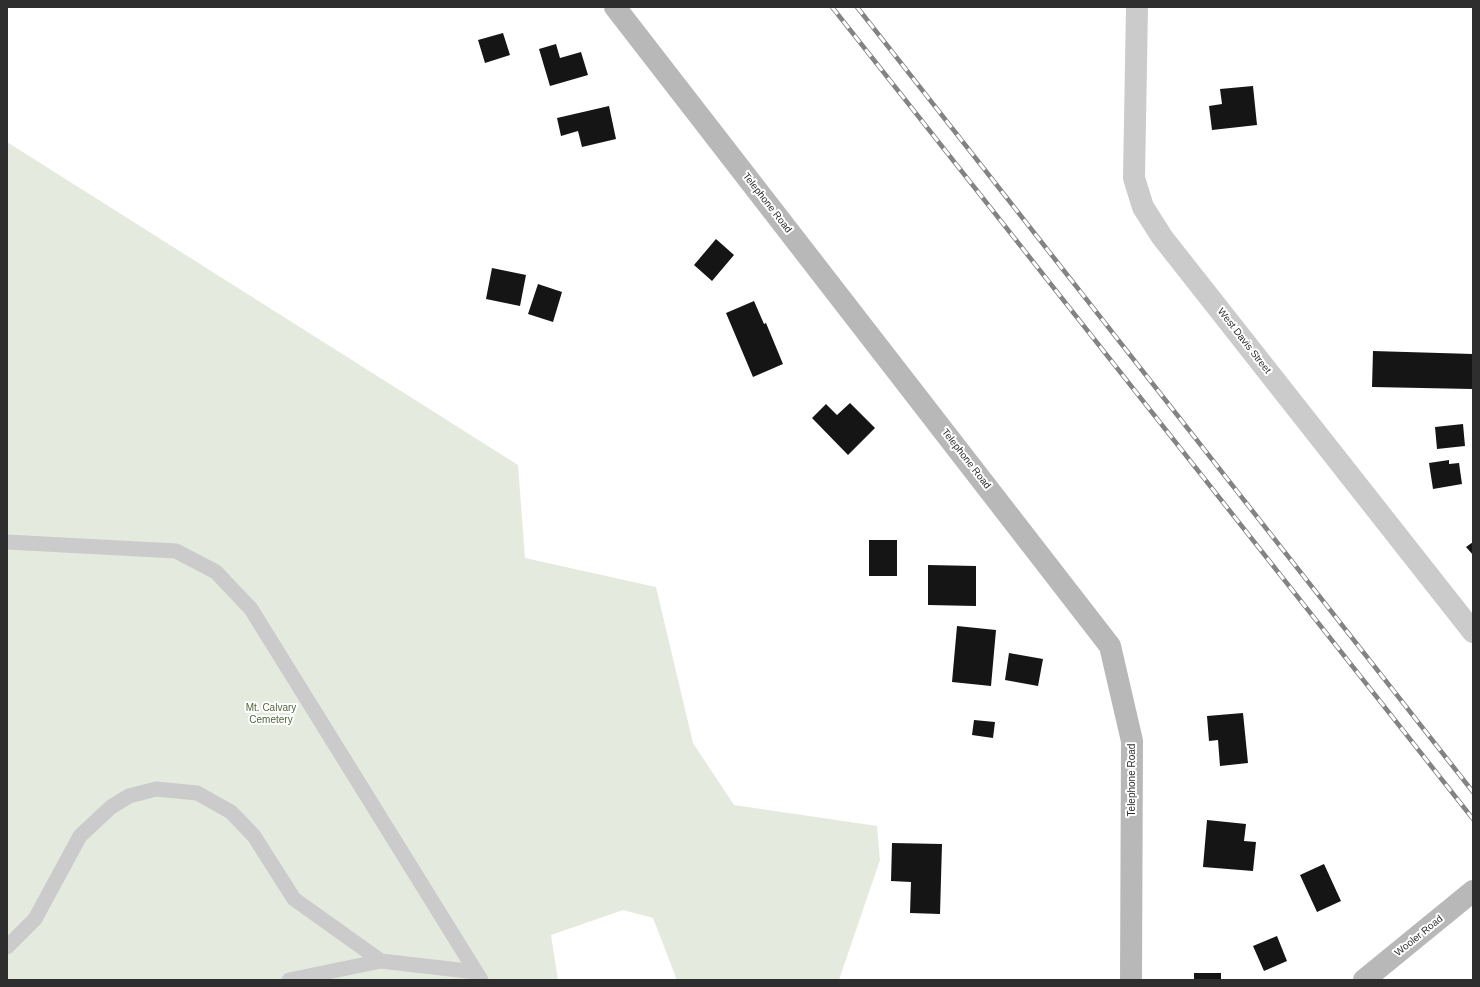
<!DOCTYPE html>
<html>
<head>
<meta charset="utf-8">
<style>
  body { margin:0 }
  #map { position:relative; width:1480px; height:987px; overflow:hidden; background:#fff; font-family:Helvetica,sans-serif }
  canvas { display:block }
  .frame { position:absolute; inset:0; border:8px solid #2e2e2e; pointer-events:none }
</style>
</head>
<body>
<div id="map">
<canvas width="1480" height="987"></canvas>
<div class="frame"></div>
</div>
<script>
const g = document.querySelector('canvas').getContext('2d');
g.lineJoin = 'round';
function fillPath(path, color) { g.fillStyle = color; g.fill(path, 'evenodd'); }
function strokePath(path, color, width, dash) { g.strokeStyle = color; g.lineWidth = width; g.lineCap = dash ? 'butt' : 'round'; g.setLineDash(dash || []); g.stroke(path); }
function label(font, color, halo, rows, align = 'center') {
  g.font = font + ' Helvetica,sans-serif'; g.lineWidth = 4; g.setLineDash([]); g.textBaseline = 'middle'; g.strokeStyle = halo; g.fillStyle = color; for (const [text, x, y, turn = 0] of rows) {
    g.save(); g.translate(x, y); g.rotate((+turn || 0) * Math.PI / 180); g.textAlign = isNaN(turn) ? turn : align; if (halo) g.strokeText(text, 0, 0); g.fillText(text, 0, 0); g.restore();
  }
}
fillPath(new Path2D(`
  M7,142l511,323 7,93 131,29 37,156 41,62 143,21 3,34 -41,120h-163l-1,-5 -22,-57 -30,-8 -72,25 7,45h-551z`), '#e5eade');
fillPath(new Path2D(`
  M503,33l7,22 -25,8 -7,-23z
  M556,44l4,14 21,-6 7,23 -38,11 -11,-37z
  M1253,86l4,39 -45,5 -3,-24 13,-2 -2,-15z
  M609,106l7,33 -34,8 -4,-16 -17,5 -4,-18z
  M716,239l18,16 -22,26 -18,-16z
  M492,268l34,7 -6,31 -34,-7z
  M538,284l24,8 -9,30 -25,-8z
  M754,301l10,23 2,-1 17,41 -30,13 -27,-64z
  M1373,351l100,3 -1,35 -100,-2z
  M850,403l25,25 -27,27 -36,-37 14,-14 11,11z
  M1463,424l2,22 -28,3 -2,-22z
  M1449,460v4l10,-1 3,21 -29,5 -4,-26z
  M869,540h28v36h-28z
  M1473,542v13l-7,-8z
  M928,565l48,1v40l-48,-1z
  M957,626l39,4 -5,56 -39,-4z
  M1009,653l34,6 -5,27 -33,-6z
  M1243,713l5,50 -28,3 -2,-26 -9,1 -2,-25z
  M974,720l21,2 -2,16 -21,-3z
  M1207,820l39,4 -2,17 12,1 -3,29 -50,-4z
  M892,843l50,1 -2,70 -30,-1 1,-31 -20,-1z
  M1324,864l17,37 -24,11 -17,-37z
  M1277,936l10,25 -23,10 -11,-25z
  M1194,973h27v7h-27z`), '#151515');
strokePath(new Path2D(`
  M7,542l169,9 40,21 35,37 230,371
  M7,947l28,-28 45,-83 31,-29 18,-11 27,-7 41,4 34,19 23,24 40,63 87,62
  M289,980l92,-19 95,11`), '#cbcbcb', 15);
strokePath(new Path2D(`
  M1137,7l-3,171 9,29 19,30 311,395`), '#cbcbcb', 22);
strokePath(new Path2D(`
  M615,7l495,639 22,95 -1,239
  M1364,980l109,-89`), '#b8b8b8', 22);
const rail = new Path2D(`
  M832,7l641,812
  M857,7l616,785`);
strokePath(rail, '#838383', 4.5);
strokePath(rail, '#fff', 3, [9]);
label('10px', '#2e2e2e', '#fff', [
  ["Telephone Road",767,203,52],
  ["West Davis Street",1244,341,52],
  ["Telephone Road",966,459,52],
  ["Telephone Road",1132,780,-90],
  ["Wooler Road",1419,936,-39]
]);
label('10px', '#546541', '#fff', [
  ["Mt. Calvary",271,708],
  ["Cemetery",271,720]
]);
</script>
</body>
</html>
